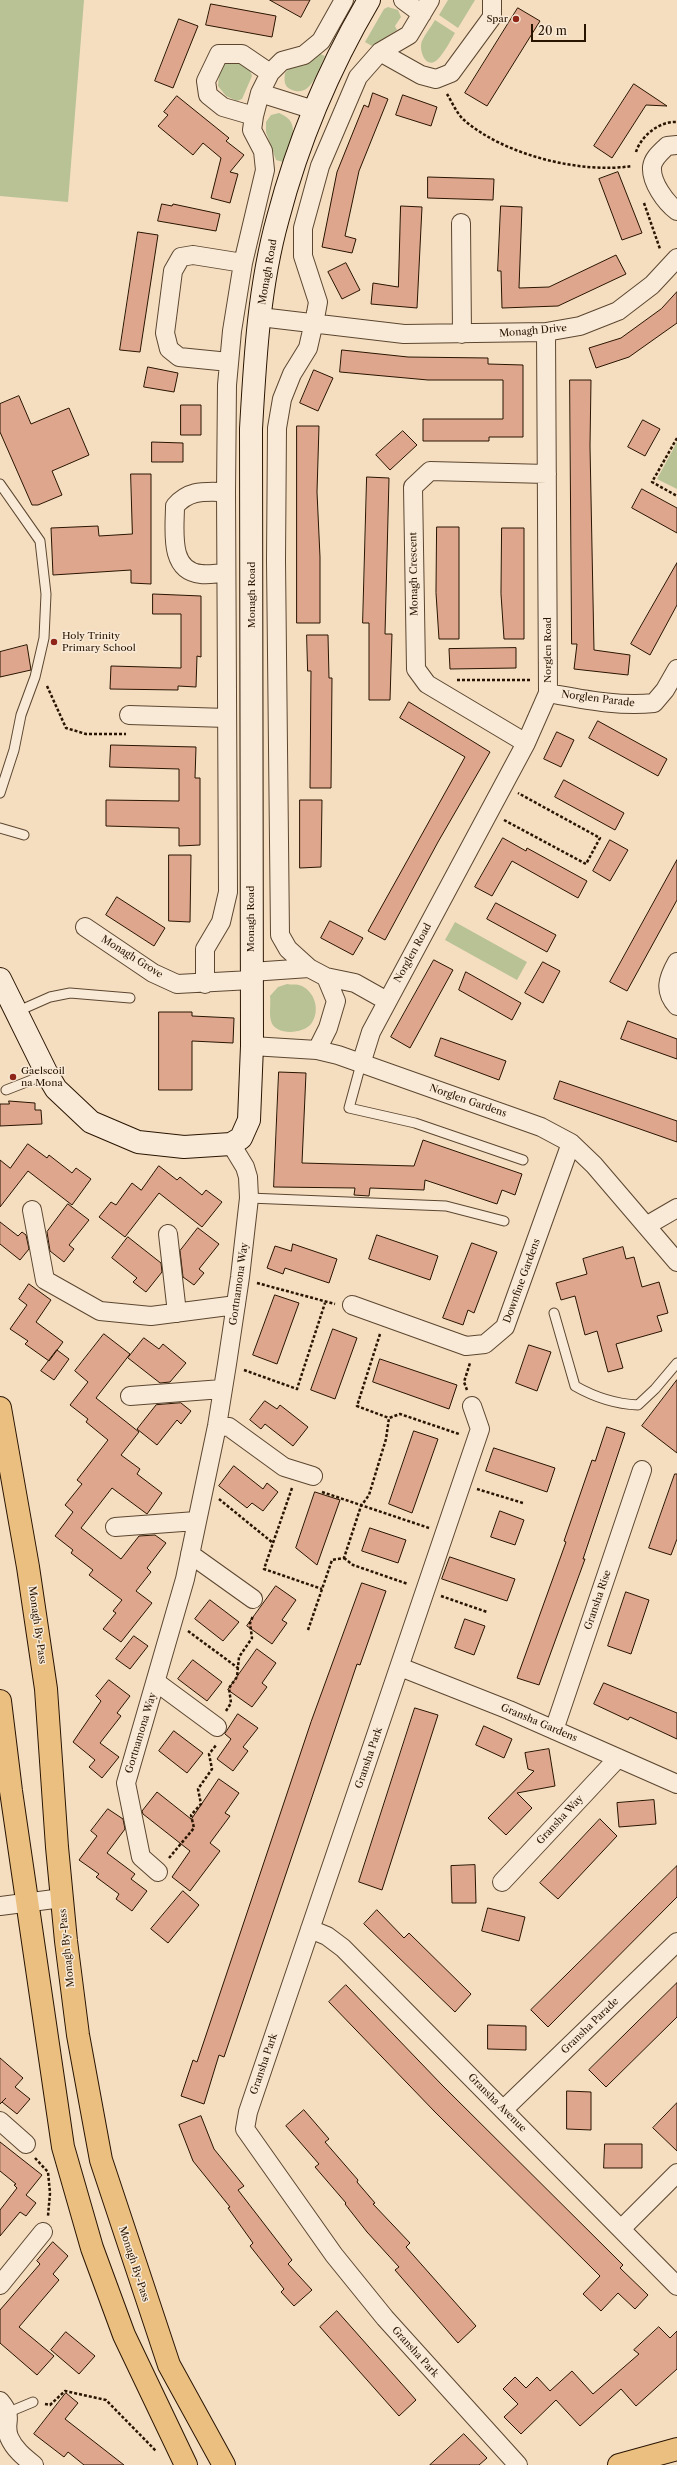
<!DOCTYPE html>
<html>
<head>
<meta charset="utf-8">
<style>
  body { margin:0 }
  #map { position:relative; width:677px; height:2465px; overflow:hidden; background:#f5dec0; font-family:"Libre Caslon Text",serif }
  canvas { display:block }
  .scale { position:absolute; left:531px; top:24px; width:55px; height:18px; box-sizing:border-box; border:2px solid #291400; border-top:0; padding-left:5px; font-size:12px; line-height:14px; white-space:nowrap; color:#291400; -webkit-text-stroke:3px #f8ead6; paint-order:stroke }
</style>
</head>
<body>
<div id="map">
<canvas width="677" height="2465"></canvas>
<div class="scale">20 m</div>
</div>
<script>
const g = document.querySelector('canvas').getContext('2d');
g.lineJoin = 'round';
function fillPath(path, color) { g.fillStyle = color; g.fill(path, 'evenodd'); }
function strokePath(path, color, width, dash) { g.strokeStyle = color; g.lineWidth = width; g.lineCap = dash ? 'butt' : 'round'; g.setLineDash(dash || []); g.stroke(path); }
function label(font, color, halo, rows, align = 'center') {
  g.font = font + ' "Libre Caslon Text",serif'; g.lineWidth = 3; g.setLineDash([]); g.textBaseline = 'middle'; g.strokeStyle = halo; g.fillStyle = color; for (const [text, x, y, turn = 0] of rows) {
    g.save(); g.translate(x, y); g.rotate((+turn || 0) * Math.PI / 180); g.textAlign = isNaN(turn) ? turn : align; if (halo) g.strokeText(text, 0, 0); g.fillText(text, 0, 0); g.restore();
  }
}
fillPath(new Path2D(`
  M0,0h84l-16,202 -68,-6z
  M448,0h27l-17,28 -19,-13z
  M388,7l10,3 3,7 -6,9 2,4 -25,16 -7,-4 19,-33z
  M435,20l20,13c-5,8 -10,19 -17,26 -11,12 -20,-8 -16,-18 3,-7 9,-14 13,-21z
  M318,53l7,3c-7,14 -14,44 -35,33 -6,-3 -6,-9 -5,-16l6,-7z
  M232,60l17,7 3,9 -10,23 -5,2 -11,-5 -8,-10 1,-11 6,-12z
  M279,113c25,10 10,30 4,49l-7,-2 -10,-28v-10l5,-7z
  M677,442v47l-20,-10z
  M455,922l72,40 -10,18 -72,-40z
  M287,984c4,1 9,0 12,1 16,5 22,26 12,39 -8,10 -36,12 -40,-3 -2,-7 0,-18 -1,-25l8,-9z`), '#b8c295');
const building = new Path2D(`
  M270,0h40l-9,17z
  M211,4l65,12 -4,21 -66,-12z
  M518,8l22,13 -53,85 -22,-13z
  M179,19l19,7 -25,62 -18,-7z
  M634,84l33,22 -21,-1 -34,53 -18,-12z
  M373,93l15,6 -29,72 -14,65 11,3 -4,14 -30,-6 15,-75 27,-67 4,2z
  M403,95l34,12 -6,19 -35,-11z
  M177,96l52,42 -3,3 18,14 -14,17 8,2 -8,29 -19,-5 10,-40 -18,-15 -10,12 -35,-29 10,-11 -4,-3z
  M618,172l24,61 -20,7 -23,-61z
  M428,177l66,2 -1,21 -65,-2z
  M162,204l10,2 1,-2 47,10 -4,17 -58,-10z
  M401,206l21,1 -5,101 -46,-4 2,-21 25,4z
  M501,206l21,1 -3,81 30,-1 67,-32 10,19 -68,32 -56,2 -1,-37h-3z
  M138,232l20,3 -18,117 -20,-2z
  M346,263l14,27 -18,9 -14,-27z
  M677,292v31l-48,34 -33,11 -7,-20 32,-10 40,-29z
  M342,350l66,7 80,1v6l35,1v72h-34v4h-66v-22h80v-39h-75l-88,-8z
  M148,367l30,6 -4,19 -30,-5z
  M314,370l19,8 -15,33 -18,-8z
  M570,380h21l-1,66 4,204 36,5 -2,20 -54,-6 3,-25h-5z
  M19,396l12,28 38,-16 20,47 -37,16 10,24 -24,10h-6l-32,-73v-28z
  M181,405h20v30h-20z
  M643,420l17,9 -15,27 -17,-9z
  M297,426h22l-2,66 3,65v66h-23z
  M403,431l14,14 -27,25 -14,-15z
  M152,442l31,1v19h-31z
  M131,474h20v110l-20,-1v-13l-78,5 -2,-47 47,-2 1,10 33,-2z
  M367,477l22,1 -4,156h7l-2,66h-21v-77h-6z
  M642,489l35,19v25l-45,-25z
  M437,527h22v112h-20l-3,-46z
  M502,528h22v111h-20l-3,-45z
  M677,563v42l-27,50 -19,-11z
  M153,594l48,2v61l-4,-1 -1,31 -18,-1v4l-68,-1 1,-23 70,2v-54h-28z
  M307,635h21l1,43h3l-1,110h-21l1,-117h-3z
  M27,645l4,25 -31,7v-25z
  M516,648v20l-66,1 -1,-20z
  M409,702l81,50 -52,90 -53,98 -17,-9 97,-174 -65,-39z
  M598,721l69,38 -9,17 -69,-38z
  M557,732l17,8 -13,27 -17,-8z
  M111,745l85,2 -1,31h5v67l-21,1v-18l-73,-2v-26l73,1v-32l-69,-2z
  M564,780l60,33 -9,17 -60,-33z
  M300,800h22l-1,67 -21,1z
  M503,838l23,13 1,-3 60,33 -9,17 -66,-37 -20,35 -17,-9z
  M610,840l18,10 -18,31 -17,-10z
  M169,855h22l-1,67 -21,-1z
  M677,860v40l-50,91 -17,-9z
  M117,897l48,31 -11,18 -48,-31z
  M496,903l60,32 -9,17 -60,-33z
  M330,921l33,17 -10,17 -32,-17z
  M434,960l19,10 -43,78 -19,-11z
  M543,962l17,9 -17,32 -18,-10z
  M466,972l55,31 -9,17 -53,-30z
  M159,1012h33v4l42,2 -1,25 -41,-2v49h-33z
  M628,1021l49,18v20l-56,-20z
  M441,1038l65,23 -7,19 -64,-24z
  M279,1072l27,1 -4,90 112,3 9,-26 99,34 -7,21 -13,-5 -5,14 -72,-24 -1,10 -54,-2 -1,8 -15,-1 1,-7 -81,-1z
  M560,1081l117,40v21l-123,-43z
  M9,1101l26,2v7h6l1,14 -42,2v-22h9z
  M28,1144l19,14 2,-3 23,18 4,-5 15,11 -19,26 -44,-34 -28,36v-47l10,8z
  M159,1166l18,14 3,-3 22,18 4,-5 16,12 -20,25 -43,-34 -34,44 -26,-20 12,-15 5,3 16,-22 9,7z
  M68,1204l21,16 -20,25 5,4 -10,13 -14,-11 -3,-19z
  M0,1222l18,14 4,-4 4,3 3,14 -9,11 -20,-16z
  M198,1228l21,16 -20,25 5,4 -10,12 -11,-8 -3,-26z
  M377,1235l61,21 -8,24 -61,-21z
  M128,1237l33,26 1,9 -16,20 -13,-10 4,-4 -25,-20z
  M472,1243l25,9 -23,61 -6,-3 -5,15 -20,-7z
  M293,1244l44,15 -8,24 -44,-15 -2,6 -16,-6 8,-22 16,5z
  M623,1247l3,12 8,-2 8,30 17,-5 9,31 -11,3 5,15 -46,13 7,24 -15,4 -11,-41 -12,4 -10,-39 -14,4 -5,-17 31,-9 -4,-15z
  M29,1284l22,16 -15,22 27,20 -14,19 -24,-17 3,-3 -18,-12 17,-24 -8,-6z
  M275,1295l24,8 -22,61 -24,-9z
  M333,1329l24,9 -22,61 -24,-9z
  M104,1334l26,20 -34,44 43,34 -18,23 19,14 -3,5 25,19 -15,21 -35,-26 -31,40 40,31 18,-23 16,-1 11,8 -19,25 4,4 -15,19 16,12 -31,39 -18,-13 13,-16 -3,-2 9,-11 -33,-25 4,-5 -22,-17 2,-3 -18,-14 18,-24 -8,-7 17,-21 -5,-4 31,-40 -22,-18 2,-3 -18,-14 18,-23 -13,-11z
  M144,1338l15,11 4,-5 23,19 -16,19 -10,1 -32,-25z
  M529,1345l22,7 -14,39 -21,-8z
  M57,1350l12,9 -15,21 -13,-9z
  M380,1359l77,26 -8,24 -76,-27z
  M677,1380v73l-35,-27z
  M265,1401l12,8 3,-4 28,22 -15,19 -28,-22 -4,5 -11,-9z
  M181,1403l10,8 -10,13 -4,-4 -20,25 -20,-16 19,-24z
  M607,1427l18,6 -42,126h2l-46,126 -22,-7 49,-136 -2,-1 28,-81 3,1z
  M414,1431l24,8 -26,74 -23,-9z
  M494,1448l61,20 -8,24 -61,-21z
  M234,1466l29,23 4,-6 11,9 -15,19 -11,-8 -5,5 -28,-22z
  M675,1474h2v65l-6,16 -22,-7z
  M315,1492l25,8 -23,65 -21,-17z
  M500,1511l24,9 -9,25 -24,-8z
  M370,1528l36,12 -8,23 -36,-12z
  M450,1557l65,22 -8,22 -65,-22z
  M362,1583l24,8 -26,74 -3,-1 -133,393 -5,-2 -15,49 -23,-8 12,-36 4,2 114,-340z
  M276,1586l20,14 -14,20 5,3 -15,21 -25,-18z
  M626,1592l23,8 -18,54 -23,-8z
  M210,1600l29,22 -16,19 -28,-22z
  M465,1619l20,7 -11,29 -19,-7z
  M134,1636l14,10 -18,23 -14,-10z
  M257,1649l19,14 -14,20 5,4 -15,20 -24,-17z
  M193,1660l29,22 -15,19 -29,-22z
  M109,1680l21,16 -13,17 4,3 -21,27 19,14 -17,21 -13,-11 6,-7 -22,-18 28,-41 -5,-5z
  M604,1683l73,30v26l-47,-22 -2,3 -34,-16z
  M415,1708l23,7 -56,175 -23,-8z
  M238,1714l20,14 -15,19 5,4 -15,20 -16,-12 14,-20 -6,-5z
  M484,1726l28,13 -8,19 -28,-13z
  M174,1731l29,22 -16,20 -28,-22z
  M549,1749l6,37 -38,7 15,15 -26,27 -18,-17 46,-47 -6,-2 -3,-16z
  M219,1779l20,14 -14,20 5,3 -20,27 10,8 -30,40 -18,-14 18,-26 -47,-37 -1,-3 15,-19 34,27z
  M654,1800l2,24 -37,3 -2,-24z
  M108,1809l15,10 2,10 -18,24 28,21 -4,5 16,12 -15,20 -16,-12 3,-5 -23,-17 3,-3 -20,-14 18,-24 -6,-5z
  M600,1819l17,17 -59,63 -18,-16z
  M475,1865l1,38h-24l-1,-37z
  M677,1866v31l-129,130 -17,-17z
  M183,1891l16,14 -31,38 -17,-14z
  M488,1908l37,9 -6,24 -37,-10z
  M377,1910l27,28 5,-5 62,61 -16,18 -91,-88z
  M677,1983v34l-71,70 -17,-17z
  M346,1985l96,100 181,180 -3,3 28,27 -13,14 -17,-16 -17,18 -18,-17 17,-18 -165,-164 -106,-110z
  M488,2025l38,1v24l-38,-1z
  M0,2058l23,20 -8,9 15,12 -13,15 -15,-12 4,-4 -6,6z
  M567,2091l24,1v38l-24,-1z
  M677,2103v48l-24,-23z
  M304,2110l25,29 -4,3 33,38 -1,2 18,21 -2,1 37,39 -4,4 70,79 -18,17 -63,-73 4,-3 -32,-35 -22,-28 1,-1 -31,-36 4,-3 -33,-38z
  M201,2116l13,33 30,37 -6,4 54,70 -4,4 24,26 -18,16 -13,-14 3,-3 -34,-43 3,-3 -25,-35 2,-1 -37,-46 -14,-36z
  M0,2142l42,33 -16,20 10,8 -10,13 -6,-4 -20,24v-26l17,-22 -3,-3 2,-1 -16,-13z
  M605,2144h37v24h-38z
  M53,2242l15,14 -15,18 6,6 -40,47 35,29 -17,19 -37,-32v-33l40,-46 -3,-3z
  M337,2311l79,89 -17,16 -79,-89z
  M659,2327l11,11 7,-7v38l-41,37 -15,-17 -41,37 -24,-26 -35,34 -17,-17 14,-13 -15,-15 12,-12 11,11 11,-11 13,14 22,-20 21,23 46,-40 -5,-4z
  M66,2332l29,24 -16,18 -28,-24z
  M66,2393l12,10 -13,16 59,46h-40l-16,-13 -4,5 -30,-23z
  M464,2434l23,24 -8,7h-49z`);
fillPath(building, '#dea68c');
strokePath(building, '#291400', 1);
const lane = new Path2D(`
  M0,484l40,57 6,53 -2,44 -9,39 -14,38 -7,35 -14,43
  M0,828l24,7
  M16,1012l34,-15 20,-4 60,5
  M361,1064l-12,44 66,15 108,37
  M6,1090l41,-16
  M249,1198l197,8 58,15
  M554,1313l21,73c21,12 40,18 63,19l17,-16 22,-26
  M9,2412l24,-10`);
const street = new Path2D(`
  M403,0l19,14
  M380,52l41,23 15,4 15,-6 41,-56v-17
  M260,93l54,17
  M254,116l-31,-9 -15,-12 -2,-14 13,-27h23l28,19
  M677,145l-10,1c-6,6 -14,12 -15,21 -1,15 13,35 25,44
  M461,223l1,111
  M260,317l144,17 142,-2 34,-6 38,-15 34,-26 25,-27
  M229,362l-50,-5 -10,-8 -4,-16 8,-62 8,-14 12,-2 50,8
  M226,492c-21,0 -36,-3 -51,14 0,23 -7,65 26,68 8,1 17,-1 25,-1
  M548,693c34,6 71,14 106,10l11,-13 12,-21
  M129,715l98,3
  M526,743l-99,-59 -11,-15 -3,-182 17,-16 117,3
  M85,927l68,46 24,11 74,-4
  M677,962c-9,16 -14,29 0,44
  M251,972l58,-4
  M205,984v-35l16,-27 7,-30 -2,-400 1,-107 5,-54 11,-68 22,-93 -2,-19 -11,-21 2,-14 6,-23 10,-20 12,-12 22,-6 17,-14 23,-41
  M387,1001l-32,-18 -29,-6 -17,-9 -21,-19 -8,-14 -4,-375 1,-132 5,-29 10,-25 16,-26 8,-35 2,-11 -15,-46v-28l17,-62 38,-89 22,-25 29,-17 21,-35
  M252,1046l65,4 21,5 203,72 30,16 23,22 83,97
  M317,1050l11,-22 8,-27 -10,-24
  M361,1064l10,-32 155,-289 22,-50 -2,-361
  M32,1210l13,70 55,31 51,5 85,-11
  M646,1226l31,-18
  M168,1234l9,79
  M352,1305l114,41 19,-2 20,-17 66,-184
  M130,1396l92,-7
  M472,1406l8,23 -232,683 -3,17 89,126 51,63 133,147
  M217,1426l12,1 55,40 29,9
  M115,1527l81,-6
  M190,1554l63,45
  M400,1667l109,43 168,74
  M156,1682l61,45
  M554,1730l88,-260
  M158,1872l-17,-15 -15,-74 59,-204 32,-153 10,-62 13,-87 9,-79 -1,-21 -3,-10 -14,-23
  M502,1882l116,-124
  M0,1906l62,-8
  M310,1929l17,7 16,12 334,338
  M503,2110l174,-168
  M0,2121l26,23
  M621,2229l56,-56
  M0,2285l43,-53
  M0,2401c15,18 3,20 9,36 5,12 15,20 25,28`);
const secondary = new Path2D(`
  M0,979l47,95 9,15 35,33 47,20 46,5 47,-3 10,-6 8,-18 3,-74 -1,-617c4,-71 8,-143 27,-211 20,-76 51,-150 91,-218`);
const primary = new Path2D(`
  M619,2465l58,-16`);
const highway = new Path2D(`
  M0,1408l28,159 18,122 11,158 9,94 12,94 23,125 68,205 55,100
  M0,1701l11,90 52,356 29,101 32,87 62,130`);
strokePath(lane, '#5c4630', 11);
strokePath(street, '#5c4630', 20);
strokePath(secondary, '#291400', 24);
strokePath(primary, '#291400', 24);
strokePath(highway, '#291400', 24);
strokePath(new Path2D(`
  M447,94c5,8 10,20 17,26 40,35 117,54 168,46
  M636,152c5,-16 23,-31 41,-30
  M644,203l16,46
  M677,438l-25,44 25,14
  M457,680h73
  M47,686l19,42 20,6h40
  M504,820l82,44 14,-26 -82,-45
  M257,1283l78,21
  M380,1334l-23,72 32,12
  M244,1370l53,19 28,-86
  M467,1390l-3,-8 6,-19
  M292,1488l-28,81 58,20
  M477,1489l46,14
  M322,1492l107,36
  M219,1499l54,44
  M344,1558l9,7 55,19
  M441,1596l46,16
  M308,1630l24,-70 12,-2 17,-52 8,-11 17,-56 3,-21 11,-4 59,20
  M188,1631l50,37
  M226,1711l5,-8 -2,-15 8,-11 2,-20 13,-19 -2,-15 3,-7
  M169,1858l25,-30 -3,-13 10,-11 -3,-15 14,-20 -3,-15 8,-10
  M35,2158l13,14 2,21 -2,23
  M45,2404l5,1 15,-14 41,9 50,51`), '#291400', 2.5, [3, 2]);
strokePath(lane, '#f8ead6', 9);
strokePath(street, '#f8ead6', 18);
strokePath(secondary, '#f8ead6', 22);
strokePath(primary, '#eabf80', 22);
strokePath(highway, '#eabf80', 22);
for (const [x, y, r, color] of [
  [516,19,4,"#8f2418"],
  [54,642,4,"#8f2418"],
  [13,1077,4,"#8f2418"]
]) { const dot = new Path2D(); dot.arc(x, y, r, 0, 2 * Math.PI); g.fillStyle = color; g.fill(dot); strokePath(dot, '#f8ead6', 1.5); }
label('10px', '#291400', '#f8ead6', [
  ["Spar",508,19,"right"],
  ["Holy Trinity",62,636],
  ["Primary School",62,648],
  ["Gaelscoil",21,1071],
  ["na Mona",21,1083]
], 'left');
label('10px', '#291400', '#f8ead6', [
  ["Monagh Road",268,272,-80],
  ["Monagh Drive",533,331,-5],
  ["Monagh Crescent",414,574,-91],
  ["Monagh Road",252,595,-90],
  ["Norglen Road",548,650,-90],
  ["Norglen Parade",598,699,7],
  ["Monagh Road",251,919,-90],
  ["Norglen Road",413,953,-61],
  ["Monagh Grove",132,957,32],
  ["Norglen Gardens",468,1101,19],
  ["Downfine Gardens",522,1281,-70],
  ["Gortnamona Way",239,1284,-82],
  ["Gransha Rise",598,1600,-71],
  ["Monagh By-Pass",37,1625,82],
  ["Gransha Gardens",539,1723,23],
  ["Gortnamona Way",141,1733,-73],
  ["Gransha Park",369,1758,-71],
  ["Gransha Way",560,1820,-47],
  ["Monagh By-Pass",67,1948,-96],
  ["Gransha Parade",590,2026,-44],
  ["Gransha Park",264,2064,-71],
  ["Gransha Avenue",497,2103,45],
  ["Monagh By-Pass",134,2264,72],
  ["Gransha Park",415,2352,48]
]);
</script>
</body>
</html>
